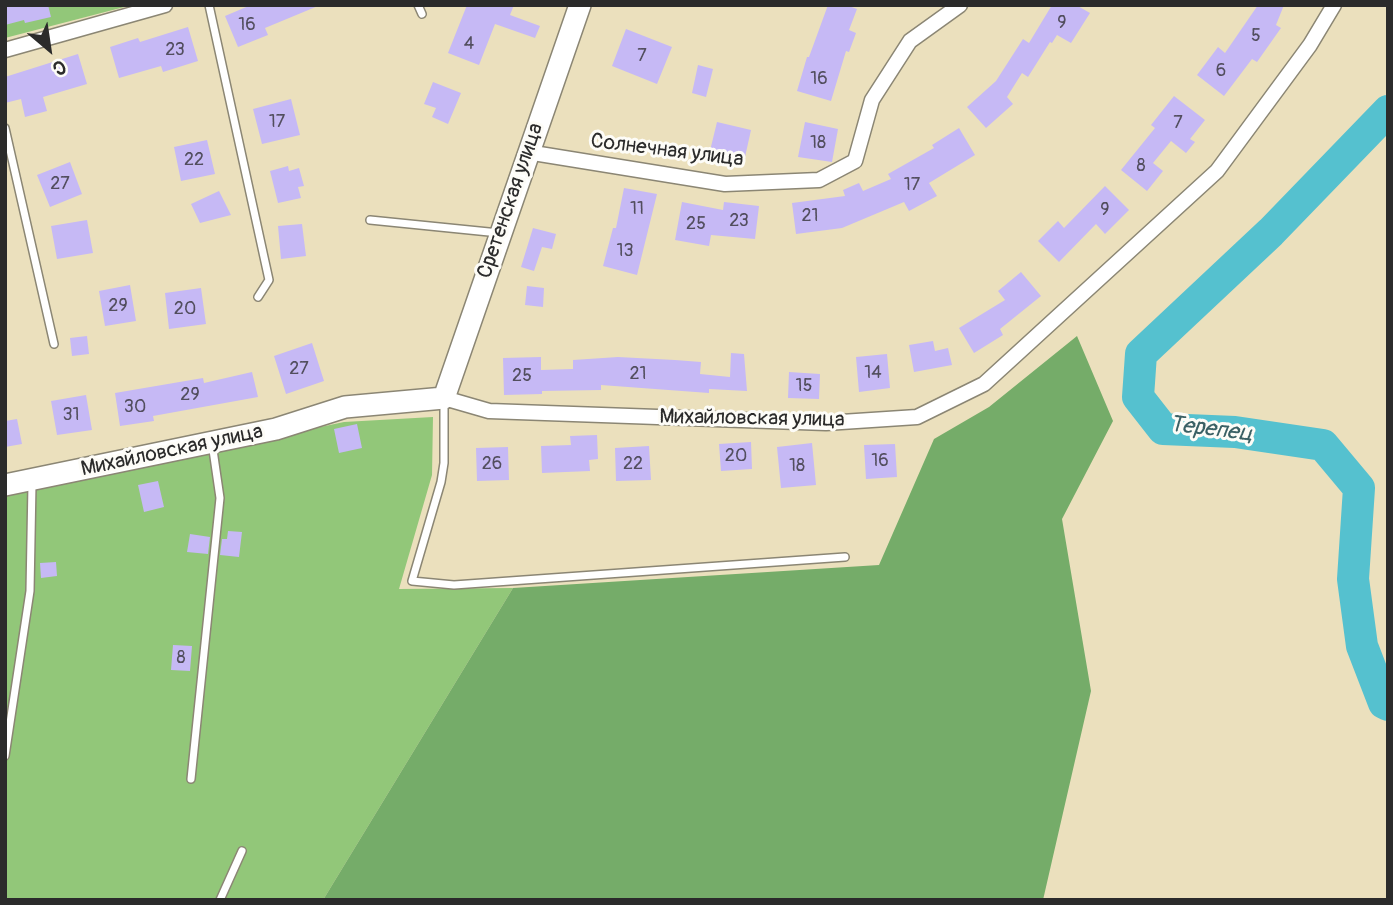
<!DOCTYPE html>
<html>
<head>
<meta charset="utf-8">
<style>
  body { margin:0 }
  #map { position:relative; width:1393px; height:905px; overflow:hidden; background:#ebe0bd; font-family:Pangolin,sans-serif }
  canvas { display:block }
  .frame { position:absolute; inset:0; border:7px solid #2b2b2b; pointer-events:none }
  .north { position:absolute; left:14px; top:14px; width:70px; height:70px; -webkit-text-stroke:5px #fdfcf7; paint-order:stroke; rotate:151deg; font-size:19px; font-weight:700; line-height:28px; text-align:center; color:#2b2b2b }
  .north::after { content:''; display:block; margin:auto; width:24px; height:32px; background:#2b2b2b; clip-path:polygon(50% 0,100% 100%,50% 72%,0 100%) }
</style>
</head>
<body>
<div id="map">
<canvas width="1393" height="905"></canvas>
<div class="frame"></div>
<div class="north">С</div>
</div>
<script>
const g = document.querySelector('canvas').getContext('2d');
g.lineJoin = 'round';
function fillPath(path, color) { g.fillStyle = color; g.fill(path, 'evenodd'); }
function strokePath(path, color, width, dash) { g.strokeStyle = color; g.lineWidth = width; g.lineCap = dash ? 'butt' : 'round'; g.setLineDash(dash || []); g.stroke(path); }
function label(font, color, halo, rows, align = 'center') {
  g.font = font + ' Pangolin,sans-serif'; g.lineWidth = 6; g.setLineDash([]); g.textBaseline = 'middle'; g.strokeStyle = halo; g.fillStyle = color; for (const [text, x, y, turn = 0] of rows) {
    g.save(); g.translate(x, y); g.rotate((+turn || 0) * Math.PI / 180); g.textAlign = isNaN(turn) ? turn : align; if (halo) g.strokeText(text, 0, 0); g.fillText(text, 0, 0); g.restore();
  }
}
fillPath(new Path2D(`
  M5,5h127l-127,33z
  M433,417l-1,58 -33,114 114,-1 -190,312h-318v-406l339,-72z`), '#92c779');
fillPath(new Path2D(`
  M1077,336l36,85 -51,98 29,172 -48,209h-720l190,-312 366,-23 55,-126 55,-32z`), '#75ac69');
strokePath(new Path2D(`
  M1388,111l-117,121 -130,122 -3,43 25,32 72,3 88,13 36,43 -6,91 9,67 22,57 4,2`), '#55c1cf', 32);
fillPath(new Path2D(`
  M5,5h43l3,12 -26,6 -1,-3 -19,5z
  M251,5h67v1l-53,22 3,7 -30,12 -13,-31z
  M467,5h47l-4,10 30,11 -5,12 -40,-14 -16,41 -31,-12z
  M828,5h18l11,4 -8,21 7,3 -7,19 -3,-1 -15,50 -34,-10 10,-34h2z
  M1052,5h24l14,8 -19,30 -14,-8 -5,8 -2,-1 -22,35 -6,-4 -15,24 6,7 -27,24 -19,-21 29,-26 27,-42 6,4z
  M1258,5h26l-8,20 5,3 -24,34 -5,-3 -28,37 -27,-21 21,-28 7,6z
  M188,27l10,34 -35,11 -2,-6 -42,12 -9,-31 28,-9 2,4z
  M626,29l46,18 -15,37 -45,-18z
  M78,54l9,30 -44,13 4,14 -22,6 -4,-18 -16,4v-26z
  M698,65l15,4 -7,28 -14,-4z
  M433,82l28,11 -13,31 -16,-7 4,-9 -12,-4z
  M1174,96l31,24 -15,19 5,3 -9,11 -15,-12 -18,22 10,8 -16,20 -26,-21 34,-42 -4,-3z
  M291,99l9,36 -38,9 -9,-35z
  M717,122l34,8 -8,36 -35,-7z
  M805,122l33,7 -6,33 -34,-5z
  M959,128l16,27 -46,28 8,13 -28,15 -5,-9 -62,26 -46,6 -4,-31 53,-7 -2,-6 16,-7 4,8 28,-12 -3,-5 46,-26 -2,-3z
  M207,140l8,34 -34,7 -7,-34z
  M70,162l12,32 -32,13 -13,-32z
  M288,166l1,5 10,-3 5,18 -6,1 3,11 -23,5 -8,-32z
  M1105,186l24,24 -24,24 -9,-10 -37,38 -21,-21 20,-20 6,7z
  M624,188l33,6 -20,81 -34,-9 10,-38h3z
  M219,191l12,24 -31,8 -9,-19z
  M682,202l41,8 1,-8 35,4 -4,33 -44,-4 -2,11 -34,-6z
  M87,220l6,33 -36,6 -6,-33z
  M302,224l4,32 -25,3 -3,-33z
  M533,228l23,6 -4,15 -10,-2 -8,24 -13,-4z
  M1021,272l20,24 -41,33 3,6 -29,18 -15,-25 46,-28 -7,-9z
  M130,285l6,36 -31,5 -6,-35z
  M527,286l17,2 -1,19 -18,-2z
  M201,288l5,36 -37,5 -4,-36z
  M87,336l2,18 -17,2 -2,-18z
  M933,341l2,10 13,-3 4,17 -38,7 -5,-27z
  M312,343l12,38 -38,13 -12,-38z
  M731,353l13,1 3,37 -38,-2v4l-108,-8v5l-59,1v3l-38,1 -1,-37 38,-1v13l32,-1v-9l45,-3 57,3 26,2 -1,12 30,3z
  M887,354l3,34 -31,4 -3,-35z
  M252,372l6,25 -105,19 1,5 -34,5 -5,-33 88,-15 1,5z
  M789,372l31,2 -1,25 -31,-1z
  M86,395l6,35 -35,5 -6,-34z
  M17,419l5,25 -17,3v-26z
  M357,424l5,24 -23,5 -5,-24z
  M597,435l1,24 -9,1 1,11 -48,2 -1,-27 30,-1 -1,-9z
  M751,442l1,27 -31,2 -2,-27z
  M812,443l4,42 -35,3 -4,-41z
  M895,444l2,33 -31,2 -2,-34z
  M649,446l2,34 -35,1 -1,-33z
  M508,447l1,33 -32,1 -1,-33z
  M158,481l6,26 -20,5 -6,-27z
  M228,531l14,1 -3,25 -19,-2 2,-16h5z
  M190,534l20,3 -2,17 -21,-2z
  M56,562l1,14 -16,2 -1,-15z
  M173,645l19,1 -2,25 -19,-1z`), '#c6b9f5');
const lane = new Path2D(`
  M209,5l60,275 -11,17
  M418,5l4,9
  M5,128l49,216
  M370,220l129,13
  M444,402v61l-3,19 -29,99 42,4 391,-28
  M5,756l25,-165 2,-107
  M191,779l29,-281 -8,-55
  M220,900l22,-49`);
const street = new Path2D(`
  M5,50l160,-45
  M527,152l198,32 94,-4 36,-19 17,-61 38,-59 50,-36
  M444,398l45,13 337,12 91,-6 67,-33 233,-213 93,-126 24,-40`);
const secondary = new Path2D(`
  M5,485l271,-56 69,-22 99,-9 136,-393`);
strokePath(lane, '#8b8674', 10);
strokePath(street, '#8b8674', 17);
strokePath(secondary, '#8b8674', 24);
strokePath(lane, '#fff', 7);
strokePath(street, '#fff', 14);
strokePath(secondary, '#fff', 21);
label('18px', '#524e5e', null, [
  ["9",1062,23],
  ["16",247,25],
  ["5",1256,36],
  ["4",469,44],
  ["23",175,50],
  ["7",642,56],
  ["6",1221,71],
  ["16",819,79],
  ["17",277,122],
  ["7",1178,123],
  ["18",818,143],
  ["22",194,160],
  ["8",1141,166],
  ["27",60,184],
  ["17",912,185],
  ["11",637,209],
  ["9",1105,210],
  ["21",810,216],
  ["23",739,221],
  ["25",696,224],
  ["13",625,251],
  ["29",118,306],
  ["20",185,309],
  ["27",299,369],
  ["14",873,373],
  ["21",638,374],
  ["25",522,376],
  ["15",804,386],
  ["29",190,395],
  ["30",135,407],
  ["31",71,415],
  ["20",736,456],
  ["16",880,461],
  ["26",492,464],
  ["22",633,464],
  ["18",797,466],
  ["8",181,658]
]);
label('21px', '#2b2b2b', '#fdfcf7', [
  ["Солнечная улица",667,151,7],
  ["Сретенская улица",511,201,-71],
  ["Михайловская улица",752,419,1],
  ["Михайловская улица",172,451,-12]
]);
label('italic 23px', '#3a6064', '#fdfcf7', [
  ["Терепец",1211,430,7]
]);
</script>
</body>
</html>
